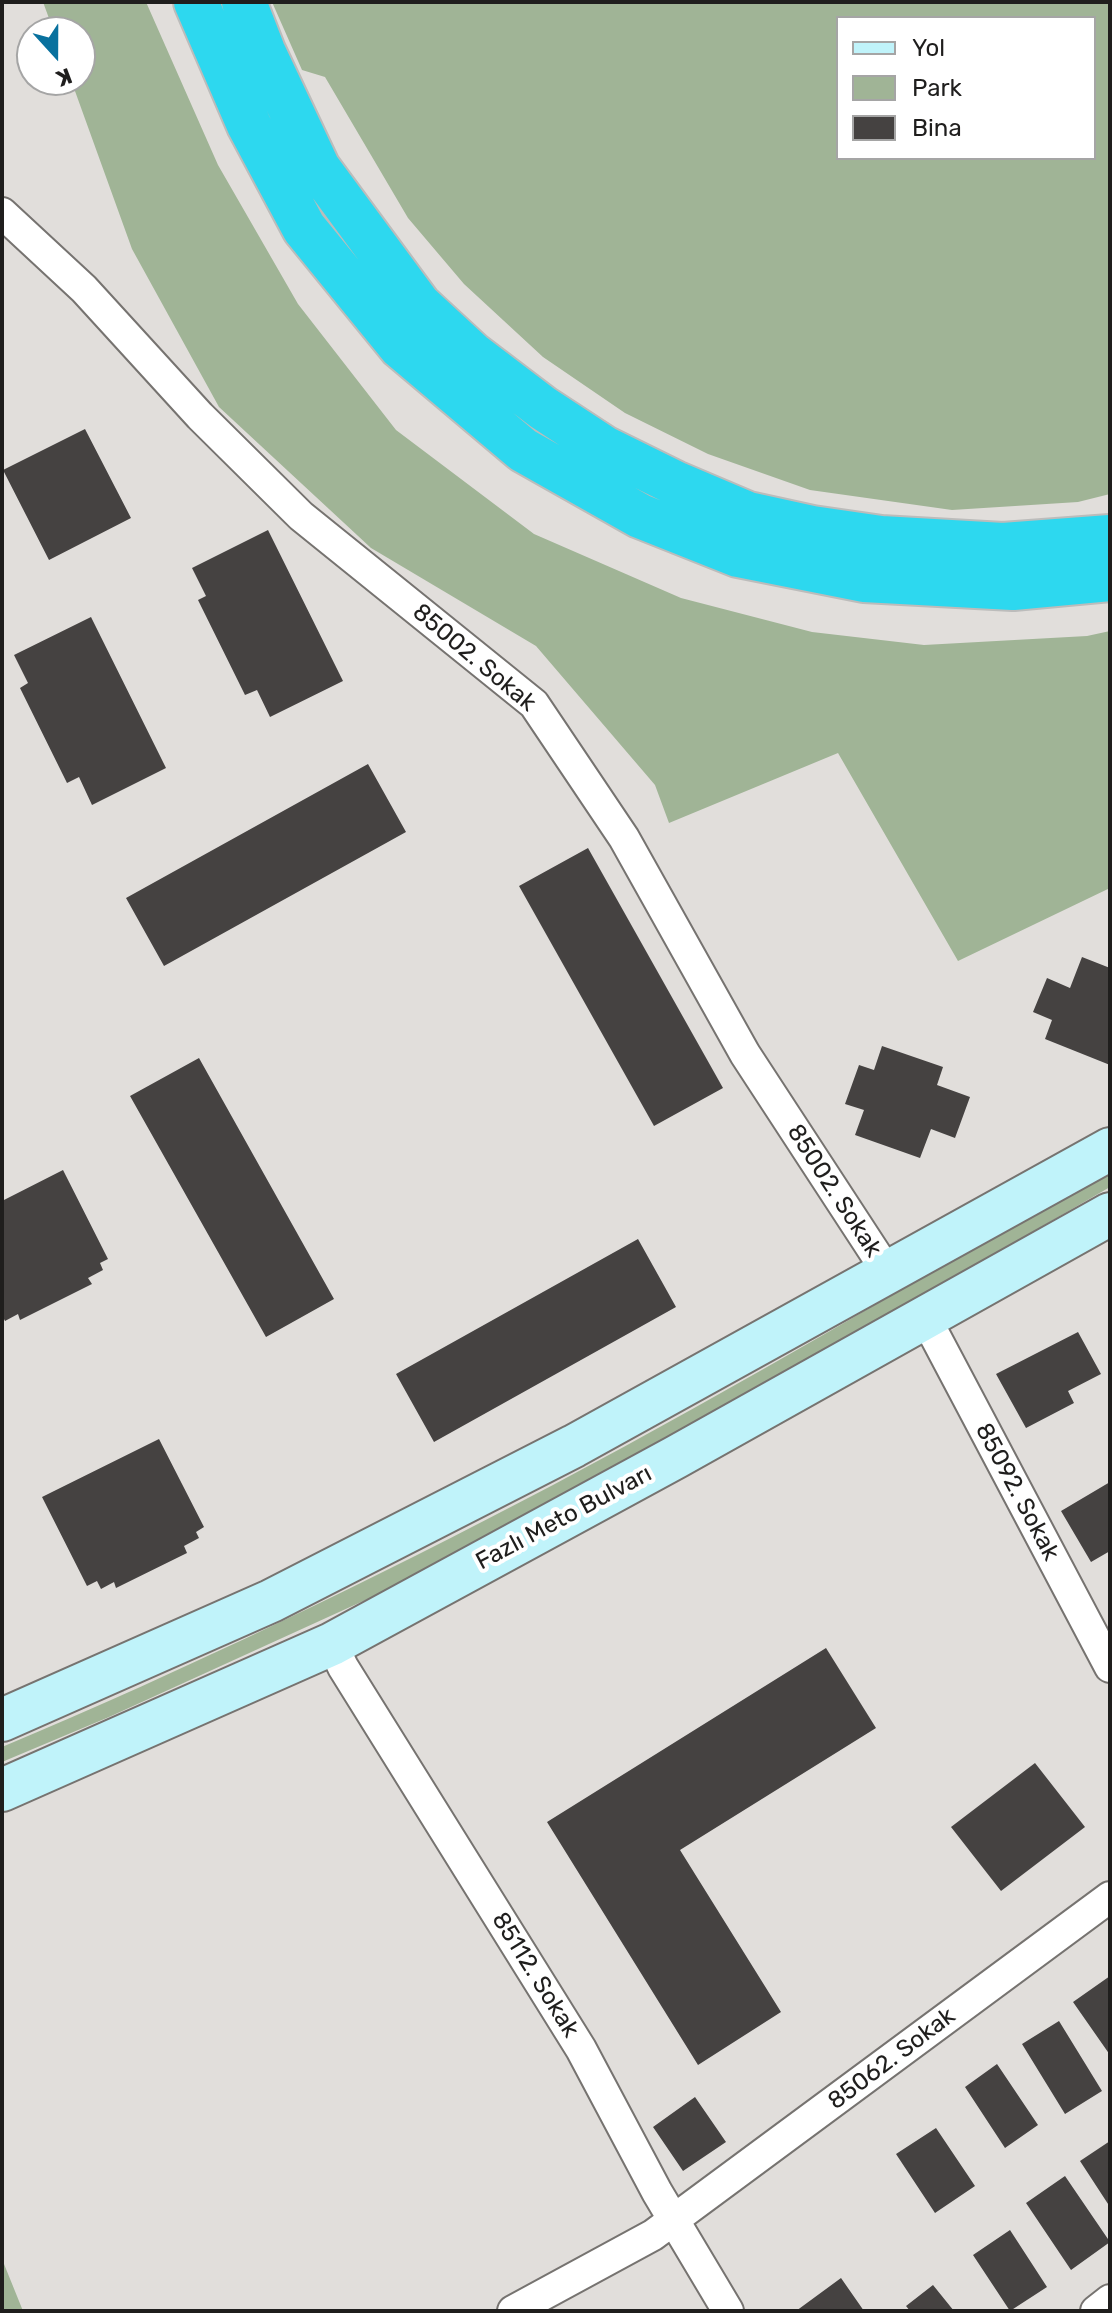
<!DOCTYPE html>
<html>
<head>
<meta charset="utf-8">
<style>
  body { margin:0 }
  #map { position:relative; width:1112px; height:2313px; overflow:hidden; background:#e1dedb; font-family:Rubik,sans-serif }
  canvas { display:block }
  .frame { position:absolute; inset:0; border:4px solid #1f1e1d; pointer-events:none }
  .legend { position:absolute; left:836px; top:16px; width:260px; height:144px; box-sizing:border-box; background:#fff; border:2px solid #a5a5a5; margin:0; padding:10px 14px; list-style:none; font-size:24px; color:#1f1e1d }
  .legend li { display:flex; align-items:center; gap:16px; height:40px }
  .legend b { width:40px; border:2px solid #a5a5a5 }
  .north { position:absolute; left:16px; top:16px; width:80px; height:80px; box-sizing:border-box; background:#fff; border:2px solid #a5a5a5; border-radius:50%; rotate:159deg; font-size:22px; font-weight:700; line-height:32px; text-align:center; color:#1f1e1d }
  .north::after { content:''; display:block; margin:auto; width:28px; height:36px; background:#09719e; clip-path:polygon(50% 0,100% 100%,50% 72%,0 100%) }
</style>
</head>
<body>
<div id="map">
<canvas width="1112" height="2313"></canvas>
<div class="frame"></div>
<ul class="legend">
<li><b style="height:10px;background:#c0f3fa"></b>Yol</li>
<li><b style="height:22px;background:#a0b496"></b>Park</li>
<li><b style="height:22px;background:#454241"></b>Bina</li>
</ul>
<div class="north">K</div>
</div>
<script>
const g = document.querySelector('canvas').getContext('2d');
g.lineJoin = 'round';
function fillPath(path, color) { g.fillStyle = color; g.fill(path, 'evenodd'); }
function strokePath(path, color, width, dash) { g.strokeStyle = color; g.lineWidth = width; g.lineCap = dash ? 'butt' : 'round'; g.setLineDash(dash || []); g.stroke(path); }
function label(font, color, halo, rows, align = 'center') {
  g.font = font + ' Rubik,sans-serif'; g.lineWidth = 8; g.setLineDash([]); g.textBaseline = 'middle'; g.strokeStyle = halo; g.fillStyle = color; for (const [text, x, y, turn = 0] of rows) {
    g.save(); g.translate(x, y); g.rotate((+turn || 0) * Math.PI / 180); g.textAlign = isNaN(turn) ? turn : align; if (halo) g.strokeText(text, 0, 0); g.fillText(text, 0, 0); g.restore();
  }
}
fillPath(new Path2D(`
  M43,2h103l72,163 80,139 98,126 138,104 147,64 131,34 112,13 163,-9 23,-5v257l-152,73 -120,-208 -169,70 -14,-38 -119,-139 -165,-98 -152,-141 -87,-158 -61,-169h9v-48h-26z
  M272,2h838v492l-32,8 -126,8 -142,-20 -102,-36 -83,-41 -82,-56 -79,-73 -56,-66 -83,-141 -23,-7zM838,18h256v140h-256z
  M1110,1168v19l-323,187 -226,124 -189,99 -263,120 -107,45v-15c186,-78 372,-168 551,-262 189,-100 372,-210 557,-317z
  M2,2259l21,52h-21z`), '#a0b496');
fillPath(new Path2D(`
  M85,429l46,89 -82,42 -46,-90z
  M268,530l75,151 -73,36 -13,-27 -12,5 -47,-95 8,-4 -14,-28z
  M91,617l75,151 -74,37 -13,-28 -12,6 -47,-95 8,-5 -14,-28z
  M368,764l38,68 -242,134 -38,-68z
  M588,848l135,240 -69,38 -135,-240z
  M1082,957l28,11v97l-65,-26 7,-19 -19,-8 14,-34 23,10z
  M882,1046l61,21 -6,18 33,12 -15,41 -24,-9 -11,29 -65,-23 9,-25 -19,-6 14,-39 15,5z
  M199,1058l135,241 -68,38 -136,-241z
  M63,1170l45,89 -8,4 3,7 -15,8 4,6 -72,36 -2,-6 -13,7 -3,-6v-114z
  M638,1239l38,68 -242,135 -38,-68z
  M1078,1332l23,42 -33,17 6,12 -48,25 -30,-54z
  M159,1439l45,88 -8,5 3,6 -15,8 3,7 -71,35 -2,-6 -13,7 -4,-8 -10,5 -45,-89z
  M1110,1482v69l-19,11 -30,-51z
  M826,1648l50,80 -196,122 101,162 -83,53 -151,-243z
  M1035,1763l50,64 -84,64 -50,-64z
  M1110,1976v79l-37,-53z
  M1059,2021l43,70 -37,23 -43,-70z
  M997,2064l41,61 -33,23 -40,-61z
  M695,2097l31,45 -43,29 -30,-44z
  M936,2128l39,58 -40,27 -39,-59z
  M1110,2141v66l-30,-46z
  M1065,2176l45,66 -39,28 -45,-67z
  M1010,2230l37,57 -37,24 -37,-56z
  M841,2278l23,33h-68z
  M933,2285l21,26h-44l-4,-5z`), '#454241');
const minor = new Path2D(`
  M2,213l82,76 116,127 101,100 233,188 90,134 121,216 143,219
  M925,1317l185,350
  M332,1644l11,23 238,382 76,143 71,119
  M513,2311l140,-76 457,-338
  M1096,2311l14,-11`);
const secondary = new Path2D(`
  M2,1720l269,-119 303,-155 536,-297
  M2,1790l330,-146 344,-187 434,-243`);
const motorway = new Path2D(`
  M196,2l53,123 55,103 97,119 122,103 117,66 98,39 126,25 149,8 97,-9
  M244,2l19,49 55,117 101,137 53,49 71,54 61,40 71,35 73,31 64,14 69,10 122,7 107,-8`);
strokePath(minor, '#767370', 34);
strokePath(secondary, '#767370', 46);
strokePath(motorway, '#bcbcbb', 48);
strokePath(minor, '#fff', 30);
strokePath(secondary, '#c0f3fa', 42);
strokePath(motorway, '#2dd8ef', 44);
label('24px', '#1f1e1d', '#fff', [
  ["85002. Sokak",474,658,40],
  ["85002. Sokak",834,1191,57],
  ["85092. Sokak",1017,1492,62],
  ["Fazlı Meto Bulvarı",564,1518,-28],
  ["85112. Sokak",535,1975,58],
  ["85062. Sokak",892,2059,-37]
]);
</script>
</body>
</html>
